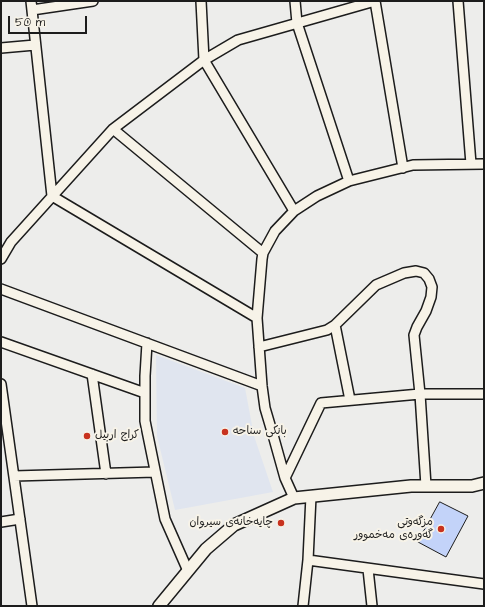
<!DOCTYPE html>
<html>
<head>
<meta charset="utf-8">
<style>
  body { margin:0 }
  #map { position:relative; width:485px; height:607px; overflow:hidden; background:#ededeb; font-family:"Architects Daughter",sans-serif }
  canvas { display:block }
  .frame { position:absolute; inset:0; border:2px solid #1c1c1c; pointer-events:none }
  .scale { position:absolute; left:8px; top:16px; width:79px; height:18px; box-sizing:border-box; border:2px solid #1c1c1c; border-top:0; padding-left:5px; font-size:12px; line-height:14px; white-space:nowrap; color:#1c1c1c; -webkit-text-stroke:3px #f7f3e8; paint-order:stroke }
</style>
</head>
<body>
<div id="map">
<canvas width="485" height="607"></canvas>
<div class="frame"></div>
<div class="scale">50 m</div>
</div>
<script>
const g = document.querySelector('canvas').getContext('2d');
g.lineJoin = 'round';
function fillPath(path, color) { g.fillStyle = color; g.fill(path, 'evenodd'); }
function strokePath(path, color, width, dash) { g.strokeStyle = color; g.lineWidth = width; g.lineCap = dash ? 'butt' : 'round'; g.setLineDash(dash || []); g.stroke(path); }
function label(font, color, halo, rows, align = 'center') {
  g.font = font + ' "Architects Daughter","Playpen Sans Arabic",sans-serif'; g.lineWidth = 4; g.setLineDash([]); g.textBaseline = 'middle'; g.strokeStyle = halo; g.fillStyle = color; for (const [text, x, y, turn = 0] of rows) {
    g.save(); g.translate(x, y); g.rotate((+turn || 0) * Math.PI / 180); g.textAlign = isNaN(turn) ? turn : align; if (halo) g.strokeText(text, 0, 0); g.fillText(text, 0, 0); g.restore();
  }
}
fillPath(new Path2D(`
  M156,355l89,33 9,48 19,56 -98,18 -18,-74z`), '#e0e5ef');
const building = new Path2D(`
  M440,502l28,14 -22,41 -28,-15z`);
fillPath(building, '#c3d3f9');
strokePath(building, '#1c1c1c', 1);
const minor = new Path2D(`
  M31,1l21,195 205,122
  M201,1l3,59 90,151
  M295,1l2,22 52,158
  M458,1l13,163
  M32,10l61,-9
  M1,48l34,-3
  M113,129l150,124
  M1,259l10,-17 102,-113 91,-69 34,-20 137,-39 28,167
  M1,289l261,97
  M335,325l15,75
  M1,342l144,51
  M147,343l-2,33v45l20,98 23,52
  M259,347l68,-17 8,-5 41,-40 28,-12 12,-2 8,2 5,6 3,8 -1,10 -5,14 -9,16 -3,8 6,59 6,92
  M92,374l14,100
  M1,384l31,222
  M14,476l141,-4
  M285,478l36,-75 99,-9h64
  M294,498l-9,-20 -12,-43 -8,-27 -3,-22 -5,-68 5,-59 1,-6 12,-22 19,-20 23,-15 32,-15 64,-16 71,-1
  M1,522l19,-3
  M308,560l176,24
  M368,569l4,37
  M303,606l5,-46 3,-64`);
const tertiary = new Path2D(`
  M159,606l47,-57 28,-24 60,-27 117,-12h61l12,-3`);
strokePath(minor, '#1c1c1c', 12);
strokePath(tertiary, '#1c1c1c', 14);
strokePath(minor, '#f7f3e8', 9);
strokePath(tertiary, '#f7f3e8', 11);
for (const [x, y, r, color] of [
  [225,432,4,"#c8321e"],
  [87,436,4,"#c8321e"],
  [281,523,4,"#c8321e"],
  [441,529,4,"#c8321e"]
]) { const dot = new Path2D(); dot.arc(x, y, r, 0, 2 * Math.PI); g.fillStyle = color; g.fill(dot); strokePath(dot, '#f7f3e8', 1.5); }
label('11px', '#1c1c1c', '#f7f3e8', [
  ["بانکی سناحە",233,432],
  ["كراج اربیل",95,436],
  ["چایەخانەی سیروان",273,523,"right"],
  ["مزگەوتی",433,523,"right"],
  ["گەورەی مەخموور",433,536,"right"]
], 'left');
</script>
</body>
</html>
